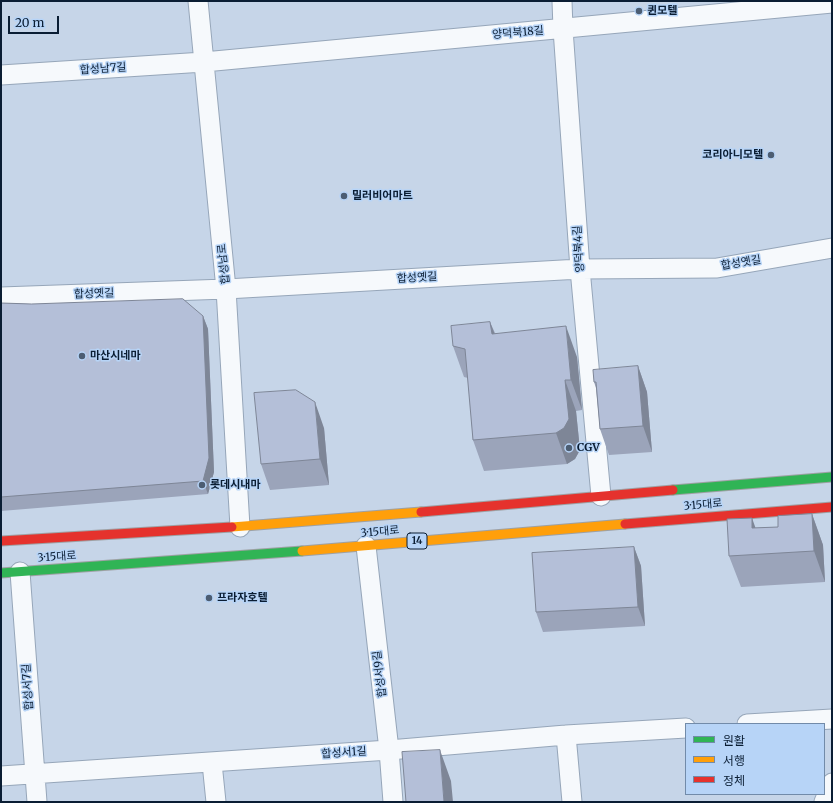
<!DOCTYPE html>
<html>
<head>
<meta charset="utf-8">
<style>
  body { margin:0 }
  #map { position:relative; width:833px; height:803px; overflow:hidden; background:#c6d5e8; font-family:Merriweather,"Noto Sans KR",serif }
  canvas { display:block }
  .frame { position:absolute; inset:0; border:2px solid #0a1d33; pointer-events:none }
  .legend { position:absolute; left:685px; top:723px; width:140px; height:72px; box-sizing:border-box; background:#b7d4f7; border:1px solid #728ba9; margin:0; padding:5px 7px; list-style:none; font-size:12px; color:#0a1d33 }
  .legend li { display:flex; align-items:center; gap:8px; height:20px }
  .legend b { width:20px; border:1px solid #728ba9 }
  .scale { position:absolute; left:8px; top:16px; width:51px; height:18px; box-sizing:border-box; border:2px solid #0a1d33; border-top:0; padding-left:5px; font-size:12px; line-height:14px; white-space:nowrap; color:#0a1d33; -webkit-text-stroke:3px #b7d4f7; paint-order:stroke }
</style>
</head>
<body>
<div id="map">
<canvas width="833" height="803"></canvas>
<div class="frame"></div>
<ul class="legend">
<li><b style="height:5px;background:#30b455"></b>원활</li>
<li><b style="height:5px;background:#ff9f0a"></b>서행</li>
<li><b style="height:5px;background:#e5322d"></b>정체</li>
</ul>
<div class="scale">20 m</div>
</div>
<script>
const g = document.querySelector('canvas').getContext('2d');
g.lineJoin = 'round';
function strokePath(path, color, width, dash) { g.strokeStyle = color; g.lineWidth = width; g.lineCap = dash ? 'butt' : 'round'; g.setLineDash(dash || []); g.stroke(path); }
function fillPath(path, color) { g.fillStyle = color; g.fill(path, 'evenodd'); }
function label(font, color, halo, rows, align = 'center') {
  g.font = font + ' Merriweather,"Noto Sans KR",serif'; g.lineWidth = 3; g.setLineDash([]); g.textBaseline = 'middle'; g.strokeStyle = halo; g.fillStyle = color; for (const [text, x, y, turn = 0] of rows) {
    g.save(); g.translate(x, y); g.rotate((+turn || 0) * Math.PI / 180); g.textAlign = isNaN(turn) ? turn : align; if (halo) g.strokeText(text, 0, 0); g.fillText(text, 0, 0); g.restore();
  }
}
const street = new Path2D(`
  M198,1l28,288 14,238
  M562,1l1,28 17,240 21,227
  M1,75l203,-13 628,-59
  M1,297l225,-8 354,-20 137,-1 115,-20
  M366,546l23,204 4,52
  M20,572l17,230
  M747,724l85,-5
  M566,735l6,67
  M212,763l4,39
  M1,776l388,-26 177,-15 120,-7
  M824,802l8,-19`);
const fast = new Path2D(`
  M673,490l159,-13
  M1,573l301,-22`);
const slow = new Path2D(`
  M232,527l189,-15
  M302,551l323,-27`);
const jam = new Path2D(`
  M421,512l252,-22
  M625,524l207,-17
  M1,541l231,-14`);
strokePath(street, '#96a6b9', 21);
strokePath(fast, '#9ea1a4', 11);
strokePath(slow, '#9ea1a4', 11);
strokePath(jam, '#9ea1a4', 11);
strokePath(street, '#f6f9fc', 19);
strokePath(fast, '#30b455', 9);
strokePath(slow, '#ff9f0a', 9);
strokePath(jam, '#e5322d', 9);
fillPath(new Path2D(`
  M1,303l30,1 172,12 5,13 6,143 -6,22 -207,17z
  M490,322l5,11 82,24 5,53 -6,1 4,39 -5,9 -8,5 -83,7 -11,-31 -5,-62 -4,-1 -11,-31z
  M638,366l9,26 5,60 -43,3 -9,-26 -4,-41 -2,-6z
  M324,428l5,57 -59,5 -9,-26z
  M812,514l11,31 2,37 -84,5 -12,-31 26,-28 23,-1z
  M634,547l7,19 4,60 -102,6 -7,-20z`), '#9ba4ba');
fillPath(new Path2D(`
  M203,316l5,13 6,143 -6,22 -5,-13z
  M490,322l12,31 -10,-19z
  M566,326l11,31 5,53 -11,-30z
  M638,366l9,26 5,60 -9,-26z
  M565,380l11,31 4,39 -5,9 -8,5 -11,-31z
  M315,402l9,26 5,57 -9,-26z
  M812,514l11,31 2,37 -11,-31z
  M752,518l11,31 -11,-21z
  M634,547l7,19 4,60 -7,-19z
  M440,750l11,31 2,21h-9z`), '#7e8697');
const building = new Path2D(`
  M183,299l20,17 6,142 -6,23 -202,16v-194l30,1z
  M490,322l2,12 74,-8 5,54h-6l4,39 -5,9 -8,5 -83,7 -8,-91 -12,-3 -2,-20z
  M638,366l5,60 -43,3 -4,-47h-2l-1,-12z
  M296,390l19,12 5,57 -59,5 -7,-71z
  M812,514l2,37 -85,5 -2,-37 25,-1v10l26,-1v-11z
  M634,547l4,60 -102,5 -4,-59z
  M440,750l4,52h-38l-4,-50z`);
fillPath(building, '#b4bfd8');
strokePath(building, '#7e8697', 1);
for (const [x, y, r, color] of [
  [639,11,4,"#4c5d72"],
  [771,155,4,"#4c5d72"],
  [344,196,4,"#4c5d72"],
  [82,356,4,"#4c5d72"],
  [569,448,4,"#4c5d72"],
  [202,485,4,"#4c5d72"],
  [209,598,4,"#4c5d72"]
]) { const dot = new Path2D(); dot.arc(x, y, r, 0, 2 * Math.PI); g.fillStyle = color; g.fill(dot); strokePath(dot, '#b7d4f7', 1.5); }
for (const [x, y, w] of [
  [417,541,20]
]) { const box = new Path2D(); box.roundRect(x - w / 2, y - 8, w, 16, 3); g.fillStyle = '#b7d4f7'; g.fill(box); strokePath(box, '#0a1d33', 1); }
label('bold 10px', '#0a1d33', null, [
  ["14",417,541]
]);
label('bold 11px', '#0a1d33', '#b7d4f7', [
  ["퀸모텔",647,11],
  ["코리아니모텔",763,155,"right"],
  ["밀러비어마트",352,196],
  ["마산시네마",90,356],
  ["CGV",577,448],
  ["롯데시내마",210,485],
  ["프라자호텔",217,598]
], 'left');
label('11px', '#0a1d33', '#b7d4f7', [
  ["양덕북18길",518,33,-5],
  ["합성남7길",103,69,-4],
  ["양덕북4길",579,249,-94],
  ["합성옛길",741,263,-9],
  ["합성남로",224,264,-96],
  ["합성옛길",417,278,-3],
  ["합성옛길",94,294,-2],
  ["3·15대로",703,505,-5],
  ["3·15대로",380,532,-5],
  ["3·15대로",57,557,-4],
  ["합성서9길",380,674,-97],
  ["합성서7길",28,687,-94],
  ["합성서1길",344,753,-4]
]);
</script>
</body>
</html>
